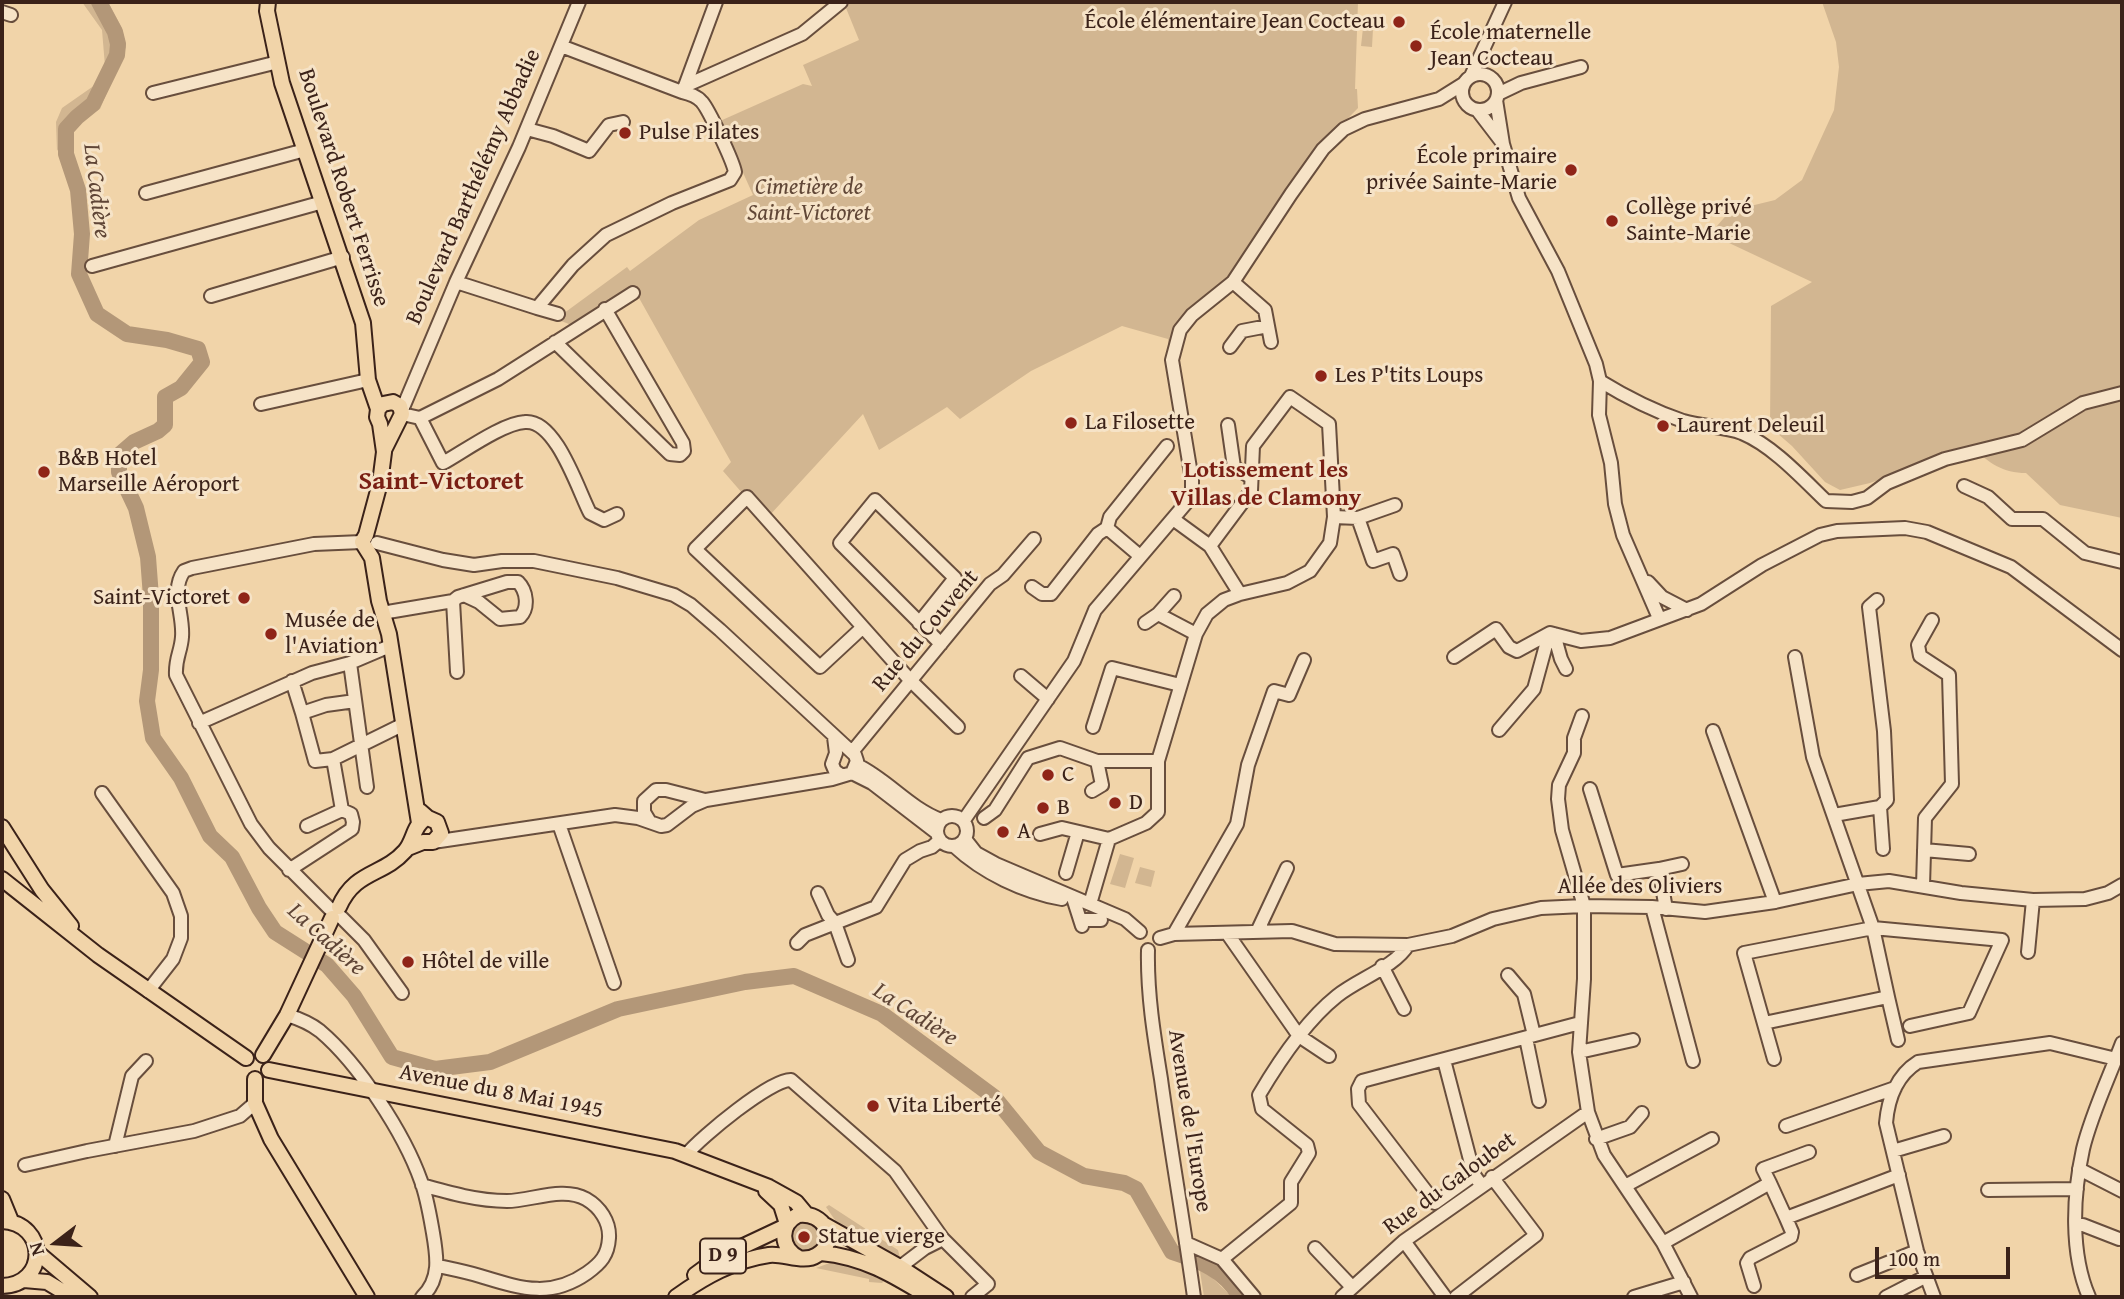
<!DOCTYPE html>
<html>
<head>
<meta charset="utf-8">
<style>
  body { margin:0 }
  #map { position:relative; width:2124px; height:1299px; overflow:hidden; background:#f1d4a9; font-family:"Gentium Book Plus",serif }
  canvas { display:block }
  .frame { position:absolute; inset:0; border:4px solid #3b2219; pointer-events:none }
  .north { position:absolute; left:21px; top:1208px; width:70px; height:70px; -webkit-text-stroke:5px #f6e3c7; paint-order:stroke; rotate:253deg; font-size:19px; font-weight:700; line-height:28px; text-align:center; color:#3b2219 }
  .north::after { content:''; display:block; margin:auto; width:24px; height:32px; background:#3b2219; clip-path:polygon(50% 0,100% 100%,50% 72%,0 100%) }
  .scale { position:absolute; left:1875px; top:1247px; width:135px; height:32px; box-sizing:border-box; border:4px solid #3b2219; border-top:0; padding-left:9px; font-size:21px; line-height:24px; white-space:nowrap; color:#3b2219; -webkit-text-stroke:5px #f6e3c7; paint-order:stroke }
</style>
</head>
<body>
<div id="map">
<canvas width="2124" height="1299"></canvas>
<div class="frame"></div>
<div class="north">N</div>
<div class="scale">100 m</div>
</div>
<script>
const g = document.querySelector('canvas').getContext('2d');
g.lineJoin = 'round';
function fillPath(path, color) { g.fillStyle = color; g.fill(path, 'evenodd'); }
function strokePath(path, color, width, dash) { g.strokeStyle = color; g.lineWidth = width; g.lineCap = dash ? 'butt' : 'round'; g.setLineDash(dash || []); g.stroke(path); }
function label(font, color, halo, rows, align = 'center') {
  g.font = font + ' "Gentium Book Plus",serif'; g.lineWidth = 6; g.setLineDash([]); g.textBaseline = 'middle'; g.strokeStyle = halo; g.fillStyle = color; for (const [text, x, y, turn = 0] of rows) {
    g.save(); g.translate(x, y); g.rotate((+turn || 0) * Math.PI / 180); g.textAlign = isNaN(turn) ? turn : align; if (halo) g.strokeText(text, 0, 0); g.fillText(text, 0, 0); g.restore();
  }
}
fillPath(new Path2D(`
  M82,2h26l14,26 4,19 -26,62 -27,15 -16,27 -1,-29 6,-14 33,-23 10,-19 -3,-36z
  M850,2h508l-3,87h2l1,19 -40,41 -86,124 -19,18 -18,12 -17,19 -10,27v-10l-46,-13 -91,45 -71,48 -13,-12 -68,43 -16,-36 -94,102 -26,-22 -20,-23 8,-9 -97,-173 -60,37 -18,-7 71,-52 3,4 69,-51 54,-25 -33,-74 83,-37 9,2 -9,-21 56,-25 -13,-32z
  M1822,2h300v516l-62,-13 -34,-32c-23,0 -38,-10 -53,-26l-103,36 -30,7 -15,-8 -33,-36 -22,-19 1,-121 41,-24 -102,-48 20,-23 45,-11 27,-20 32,-70 5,-43 -3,-25z
  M1363,28l10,1 -1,18 -11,-1z
  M1120,854l14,4 -9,30 -15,-4z
  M1140,867l15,4 -4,16 -16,-4z
  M829,1205l69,45 2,8 -2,1 -59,-33 -13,-19z
  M790 1236a16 16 0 1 1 32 0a16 16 0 1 1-32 0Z
  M835,1261l28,7 21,10v3l-2,2 -13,-1v-3l-53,-11z
  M1199,1265l33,32h-28z`), '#d2b691');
strokePath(new Path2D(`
  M99,2l16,30 3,12 -1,11 -24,49 -16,13 -11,12v25l12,36 4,44 -3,40 18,40 30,20 40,6 31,9 4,13 -21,26 -16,9v28l-7,6 -24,11 -15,13v17l17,36 12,49 3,40v73l-4,31 6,37 28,40 29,58 22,21 27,51 16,24 52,33 27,31 38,61 43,12 55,-7 128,-53 127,-27 49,-6 88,38 112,83 45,55 45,24 40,7 12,6 36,63c28,9 53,18 68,45`), '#b39778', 16);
const minor = new Path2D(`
  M2,12l9,3
  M561,46l121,46 3,-6 117,-52 39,-32
  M1462 92a18 18 0 1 1 36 0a18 18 0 1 1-36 0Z
  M1471,76l34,-74
  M685,86l31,-84
  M153,93l125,-31
  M1498,94l23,-11 60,-16
  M1496,100l7,44 16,54 39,73 38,93 4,17 -1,34 12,48 4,41 8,31 36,83
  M1478,111l23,30
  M527,129l26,7 36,15 20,-26 14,-3
  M146,193l159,-43
  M92,266l231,-64
  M456,282l81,26 36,-43 33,-30 66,-32 58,-23 5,-8c-2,-11 -26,-62 -33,-70 -5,-6 -12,-8 -20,-10
  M1233,282l32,28 6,32
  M211,296l132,-39
  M537,308l21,6
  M555,342l115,112 10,1 4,-4 -1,-8 -78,-134
  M1230,347l12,-16 26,-5
  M1600,381c26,16 54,30 83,40 19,6 40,5 59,12 31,13 60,45 84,68l26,1 15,-4 20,-15 58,-24 77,-19 61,-37 39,-10
  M261,404l107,-24
  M402,410l54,-128 63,-135 60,-145
  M402,414l18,4 23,45c20,-11 60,-40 82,-41 31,-3 53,68 65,91l14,7 13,-6
  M420,418l78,-39 135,-86
  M1228,425l6,42 18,11
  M1964,486l24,11 24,22h31l42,34 37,9
  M1334,517l24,1 37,-13
  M1358,518l15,43 20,-7 7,20
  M1173,519l37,27 30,48
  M1107,528l33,28
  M377,543l66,17 31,5 28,-4h32l83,17 57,17 17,10 29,25 135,125 2,6 -5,12 -20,6 -126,21 -14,6 -25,19 -6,1 -23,-8 -23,-3 -182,27
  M1648,582l14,15 25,13
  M1032,587l10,7h9l47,-60 9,-6 3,-11 57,-71
  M1174,596l-16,18 38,20
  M453,601l4,71
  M382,613l71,-12 5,-4 49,-15h11c9,9 11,26 2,35l-20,2 -21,-17 -15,-7
  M919,623l36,-45 -80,-78 -35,43 101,101
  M1145,623l13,-9
  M862,628l-42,39 -125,-118 52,-52 163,183 48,47
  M1554,634l7,25 5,10
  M1454,657l42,-28 13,18 8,4 33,-18 31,8 29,-3 91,-34 61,-39 58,-30 17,-4 68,-3 22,4 84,35 111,83
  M1021,676l27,23
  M292,681l10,32 24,-8 29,-4
  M302,713l13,48 18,-2 69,-34
  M1582,716l-8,22v15l-15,32 -1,14 4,31 22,76v73l-5,73 9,60 16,43 59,88 28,54
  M199,723l113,-50 38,-10
  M1093,727l19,-59 68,17
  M1499,730l35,-41 12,-44 8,-11
  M1713,731l62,171
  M834,737l2,16 -4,11 3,7 6,4
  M852,752l138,-168 13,-9 31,-36
  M333,759l9,51
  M857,765c31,15 52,43 84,55
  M852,773l20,10 65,50
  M367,787l-17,-124 40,-17
  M1590,789l27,86 42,-6 7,40
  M1092,791l10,-6 -5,-24
  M102,793l71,100 8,23v22l-8,21 -25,32
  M1880,807l3,42
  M1834,815l46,-8 7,-7 -3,-69 -15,-124 8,-7
  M937 831a15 15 0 1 1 30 0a15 15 0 1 1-30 0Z
  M984,818l11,-8 33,-52 32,-10 37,13h61
  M964,820l110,-159 21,-51 92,-108 5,-10v-12l-20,-120 8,-30 12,-15 41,-33 58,-88 32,-45 21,-20 21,-10 74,-20 24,-15
  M650,822l-6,-10v-11l12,-11h10l39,10
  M559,824l55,159
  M1040,834l22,-6 47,11
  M965,839l11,14 20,11 129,55 15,13
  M954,846c29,27 69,46 108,53
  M1924,850l45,4
  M1659,869l23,-5
  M289,870l63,-41 1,-7 -2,-8 -9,-4 -35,16
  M1066,873l12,-41
  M1923,886l2,-68 27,-34 -3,-109 -29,-19 -2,-11 14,-25
  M818,893l10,22 7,8 13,37
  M1074,901l8,25
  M1090,904l19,-65 37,-16 12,-11v-51l38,-127 11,-20 17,-14 16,-6 47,-11 23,-12 20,-28 4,-26 -5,-93 -39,-27 -37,49 -2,45 -41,55
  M1652,907l41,154
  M330,909l-61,-61 -18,-24 -75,-149c-1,-17 5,-23 6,-38 2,-23 -12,-46 2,-66l8,-3 122,-24 48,-2
  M341,917l23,23 38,53
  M1080,920h21
  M1257,932l30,-64
  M1227,933l72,103 30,20
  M1174,934l63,-110 11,-59 26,-74 15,4 15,-35
  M1160,938l14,-4 118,-3 43,13 73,1 44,-9 41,-17 48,-11 43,-2 68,1 53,5 70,-10 83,-18 31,-3 72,12 72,7 52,-1 23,-6 14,-8
  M797,943l8,-8 71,-28 29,-47 15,-9 12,-4 8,-7
  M1148,950c-1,43 6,86 13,129 10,73 23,145 33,218
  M2028,952l5,-52
  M1382,966l22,43
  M1508,975l16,19 10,41
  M1888,997l10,43
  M287,1015c13,4 23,8 33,16 39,33 84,102 101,150 6,16 9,35 12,52 4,23 8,46 -11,64
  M1764,1023l124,-26 -15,-69 -60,-171 -18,-100
  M1526,1038l13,63
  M1579,1052l54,-12
  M1774,1059l-30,-106 129,-25 129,12 -33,73 -59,13
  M1444,1060l30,115 5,7
  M1786,1126l109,-38
  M1596,1139l34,-12 12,-14
  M115,1146l17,-70 14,-15
  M1893,1151l51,-15
  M687,1154c14,-17 84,-75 104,-74l104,91 48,68 45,45 -16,13
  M25,1165l62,-14 107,-20 46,-15 15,-13
  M2079,1169l43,22
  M1474,1175l-39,28 -76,-99 -1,-15 4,-8 218,-58
  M1770,1183l-7,-14 46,-17
  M422,1185c28,8 56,16 85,16 24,0 56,-15 79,-2 14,8 24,23 23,39 -1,17 -8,25 -22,35 -37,26 -67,15 -107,3 -13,-4 -28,-7 -42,-10
  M1625,1186l87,-47
  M1988,1190l89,-1
  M2076,1225h7l36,14
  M1404,1241l41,56
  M1186,1243l36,16 32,38
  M1663,1243l107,-60 16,35 113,-43
  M1315,1248l37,39
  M1222,1259l69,-56v-21l18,-29 -2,-8 -45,-36 -3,-14c20,-34 48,-75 78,-99 21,-17 58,-29 71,-51
  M900,1267l25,-19 18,-9
  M1857,1275l60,-24
  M1754,1286l-7,-23 3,-5 41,-21 1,-5 -6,-14
  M1342,1297l62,-56 184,-129
  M1456,1297l80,-62 -44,-58
  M1634,1297l50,-15
  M1886,1297l39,-20
  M1934,1297l-17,-46 -31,-128c2,-24 11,-48 32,-61l132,-19 66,16
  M2089,1297c-19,-44 -16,-102 -6,-148 8,-34 27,-74 39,-106`);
const major = new Path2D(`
  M268,2l-1,9 15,72 81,240 5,57 10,29 -1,8 3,7 4,28 -4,31 -14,52 -4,7 10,16 7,43 10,33 30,189
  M378,409l5,-5 10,-2 7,4 2,8 -18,36
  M2,827l40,63 29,36
  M408,848l15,-6h10l8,-9 -4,-11 -9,-4 -8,-7
  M2,879l96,76 148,103
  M339,907c16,-37 44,-31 66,-56 9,-10 8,-25 20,-32
  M263,1055l24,-40 45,-97
  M269,1070l406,81 94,36 27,15 10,12
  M255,1079v24l16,36 96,158
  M766,1191l15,14 6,19
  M2,1199l9,22
  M2,1221c46,2 46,64 0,65
  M825,1225l75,42 46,30
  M37,1252l53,45
  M821,1253c43,4 72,22 108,44
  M695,1275l23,-17 68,-32
  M24,1280l23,2 25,15
  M676,1297c28,-20 58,-37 93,-42 15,-2 35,9 48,0 23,-14 7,-44 -19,-40 -19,10 -18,33 1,43`);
strokePath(minor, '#684e3d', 16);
strokePath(major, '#3b2219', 18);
strokePath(minor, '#f6e3c7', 12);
strokePath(major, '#f1d4a9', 14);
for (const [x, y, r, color] of [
  [1399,22,7,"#8f2418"],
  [1416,46,7,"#8f2418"],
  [625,133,7,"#8f2418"],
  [1571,170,7,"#8f2418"],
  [1612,221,7,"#8f2418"],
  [1321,376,7,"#8f2418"],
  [1071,423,7,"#8f2418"],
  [1663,426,7,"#8f2418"],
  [44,472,7,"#8f2418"],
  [244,598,7,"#8f2418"],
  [271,634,7,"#8f2418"],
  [1048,775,7,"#8f2418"],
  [1115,803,7,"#8f2418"],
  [1043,808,7,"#8f2418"],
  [1003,832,7,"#8f2418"],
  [408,962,7,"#8f2418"],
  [873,1106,7,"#8f2418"],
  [804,1237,7,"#8f2418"]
]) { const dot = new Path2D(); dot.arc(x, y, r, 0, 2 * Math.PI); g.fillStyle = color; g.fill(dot); strokePath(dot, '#f6e3c7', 2.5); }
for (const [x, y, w] of [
  [723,1256,46]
]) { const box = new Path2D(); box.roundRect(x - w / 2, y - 17.5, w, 35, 5); g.fillStyle = '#f6e3c7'; g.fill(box); strokePath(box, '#3b2219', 2); }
label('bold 21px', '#3b2219', null, [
  ["D 9",723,1256]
]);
label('23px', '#3b2219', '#f6e3c7', [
  ["École élémentaire Jean Cocteau",1385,22,"right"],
  ["École maternelle",1430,33],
  ["Jean Cocteau",1430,59],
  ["Pulse Pilates",639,133],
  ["École primaire",1557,157,"right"],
  ["privée Sainte-Marie",1557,183,"right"],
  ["Collège privé",1626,208],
  ["Sainte-Marie",1626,234],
  ["Les P'tits Loups",1335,376],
  ["La Filosette",1085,423],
  ["Laurent Deleuil",1677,426],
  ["B&B Hotel",58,459],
  ["Marseille Aéroport",58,485],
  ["Saint-Victoret",230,598,"right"],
  ["Musée de",285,621],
  ["l'Aviation",285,647],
  ["C",1062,775],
  ["D",1129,803],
  ["B",1057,808],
  ["A",1017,832],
  ["Hôtel de ville",422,962],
  ["Vita Liberté",887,1106],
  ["Statue vierge",818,1237]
], 'left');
label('23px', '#3b2219', '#f6e3c7', [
  ["Boulevard Barthélémy Abbadie",474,187,-66],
  ["Boulevard Robert Ferrisse",343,188,72],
  ["Rue du Couvent",926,631,-50],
  ["Allée des Oliviers",1640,887],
  ["Avenue du 8 Mai 1945",501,1092,11],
  ["Avenue de l'Europe",1189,1121,81],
  ["Rue du Galoubet",1450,1184,-36]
]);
label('italic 23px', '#614737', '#f6e3c7', [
  ["Cimetière de",809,188],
  ["Saint-Victoret",809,214]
]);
label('italic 24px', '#5f4536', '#f6e3c7', [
  ["La Cadière",96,191,83],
  ["La Cadière",326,940,42],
  ["La Cadière",915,1015,33]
]);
label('bold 24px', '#7a1f14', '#f6e3c7', [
  ["Lotissement les",1266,471],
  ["Villas de Clamony",1266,499]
]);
label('bold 26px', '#7a1f14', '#f6e3c7', [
  ["Saint-Victoret",441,482]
]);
</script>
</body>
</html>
